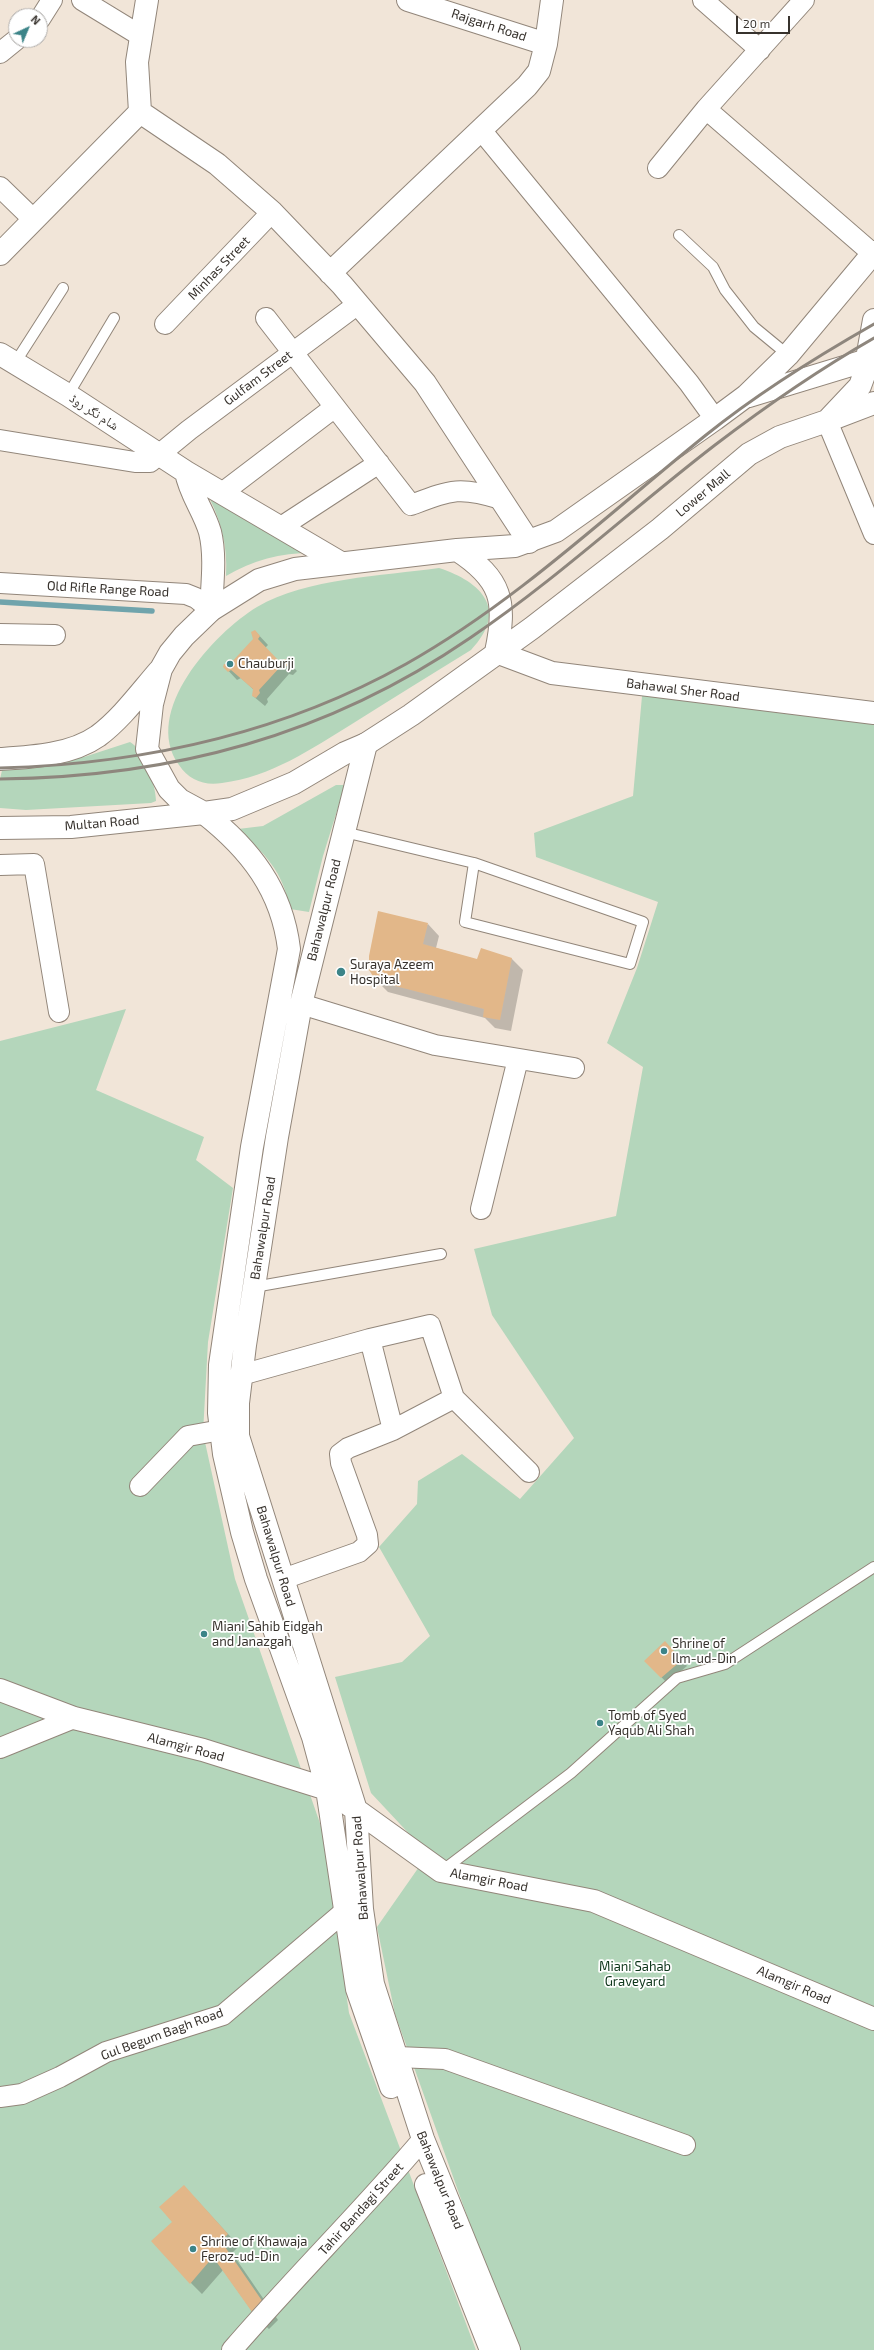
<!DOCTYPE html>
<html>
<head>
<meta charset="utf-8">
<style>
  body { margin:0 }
  #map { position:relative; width:874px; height:2350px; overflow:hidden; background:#f1e5d8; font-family:"Exo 2",sans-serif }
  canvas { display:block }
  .north { position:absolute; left:8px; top:8px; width:40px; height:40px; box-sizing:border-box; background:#fff; border:1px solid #afadab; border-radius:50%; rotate:44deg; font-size:11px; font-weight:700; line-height:16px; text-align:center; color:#37322d }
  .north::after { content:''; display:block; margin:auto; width:14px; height:18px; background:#3c8488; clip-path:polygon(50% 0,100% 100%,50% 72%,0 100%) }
  .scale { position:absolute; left:736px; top:16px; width:54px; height:18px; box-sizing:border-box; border:2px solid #37322d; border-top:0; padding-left:5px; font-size:12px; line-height:14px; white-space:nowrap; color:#37322d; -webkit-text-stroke:3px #fff; paint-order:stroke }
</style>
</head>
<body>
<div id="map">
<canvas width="874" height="2350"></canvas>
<div class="north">N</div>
<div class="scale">20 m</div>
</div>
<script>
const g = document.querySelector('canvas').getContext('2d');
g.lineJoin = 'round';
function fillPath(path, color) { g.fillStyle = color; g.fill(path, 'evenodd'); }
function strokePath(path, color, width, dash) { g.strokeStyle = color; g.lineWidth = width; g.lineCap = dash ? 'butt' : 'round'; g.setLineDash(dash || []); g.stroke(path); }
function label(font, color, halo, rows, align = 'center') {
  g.font = font + ' "Exo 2","Noto Naskh Arabic",sans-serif'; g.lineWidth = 3.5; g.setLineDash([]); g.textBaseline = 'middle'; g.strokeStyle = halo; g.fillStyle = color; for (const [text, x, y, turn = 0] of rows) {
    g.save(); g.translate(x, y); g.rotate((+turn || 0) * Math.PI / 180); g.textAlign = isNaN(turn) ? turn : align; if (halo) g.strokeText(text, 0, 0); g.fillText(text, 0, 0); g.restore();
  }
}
fillPath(new Path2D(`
  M204,488l108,65c-32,0 -59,7 -86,23 2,-32 -6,-60 -22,-88z
  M439,568c43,14 70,42 32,82 -40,25 -80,49 -119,74 -41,25 -81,53 -130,59 -18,3 -33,-3 -43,-18 -38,-53 35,-132 78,-158 50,-29 125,-31 182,-39z
  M643,685l231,28v1637h-354l-33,-78 -92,-258 -18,-87 51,-73 -57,-61 -36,-116 67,-15 28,-26 -51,-89 38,-43 1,-23 44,-27 58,45 54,-61 -82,-123 -18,-66 142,-33 27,-149 -36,-24 30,-75 21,-66 -122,-45 -2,-24 99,-37z
  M130,742c14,7 26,44 26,59l-5,2 -125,7 -26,-2v-29l3,-13 15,-4 66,-5z
  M336,785h9l-22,71 -14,56 -19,-3c-7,-38 -25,-55 -52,-80l25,-3z
  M126,1009l-30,81 108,47 -8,23 37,28 -25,154 -5,91 32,146 88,253 26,181 127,337h-476v-1309z`), '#b4d6bb');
fillPath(new Path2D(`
  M255,631l13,14 -3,3 14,14 7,-2 11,11 -4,4 -4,-1 -22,25 1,3 -3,4 -12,-10 1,-6 -13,-12 -4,2 -13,-14 6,-1 24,-25z
  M428,924l11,12 -3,12 42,12 34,-1 11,11 -12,61 -16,-3 -10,-10 -97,-26 -11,-11z
  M671,1648l16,18 -20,17 -21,-22z
  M195,2198l44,48 -7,7 46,67 -9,9 -12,-11 -34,-48 -21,24 -11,-11 -18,-61z`), '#0003');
strokePath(new Path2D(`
  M0,602l152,9`), '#70a4ac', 5.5);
fillPath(new Path2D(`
  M255,630l5,6 -2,3 21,22 7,-2 3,3 -2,4h-6l-22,24 1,3 -4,5 -4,-2 1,-7 -22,-19 -3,2 -5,-5 1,-3h6l23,-25 -2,-7z
  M378,911l50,12 -5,21 54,15 4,-11 31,10 -12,62 -17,-3 1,-8 -108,-28 -7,-11v-14z
  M665,1641l17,19 -21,18 -17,-17z
  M184,2185l44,49 -7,7 46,67 -10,11 -44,-62 -23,27 -39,-43 21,-19 -13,-15z`), '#e2b789');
const lane = new Path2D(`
  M679,235l34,32 12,23 29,37 34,28
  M15,363l48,-75
  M68,395l46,-77
  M344,832l130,31 169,59 -13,42 -165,-42 9,-59
  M254,1287l187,-33
  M443,1870l128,-97 106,-95 48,-14 149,-97`);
const street = new Path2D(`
  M82,0l59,36
  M703,0l57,50
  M40,19l12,-19
  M0,53l16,-13
  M706,109l166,144
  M481,130l208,253 26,36
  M658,168l48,-59 98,-109
  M0,187l34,33
  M266,318l145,187c40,-15 48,-19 90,-6
  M165,324l107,-112
  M827,421l47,113
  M0,440l135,22h15l39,-32 169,-126
  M222,493l113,-86
  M281,527l98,-64
  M0,583l186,11 10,4 15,12
  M0,634l55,1
  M0,865l34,-1 25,148
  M301,1004l134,41 139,23
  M481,1209l37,-150
  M370,1339l23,91
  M241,1375l129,-36 60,-14 24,73 75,74
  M140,1486l48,-50 33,-6
  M283,1579l76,-27 9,-8 -1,-9 -26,-72 -1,-9 8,-6 45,-18 61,-32
  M0,1748l74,-30
  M397,2057l48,2 240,86
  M0,2097l22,-3 38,-17 46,-25 117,-37 122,-104
  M232,2350c62,-72 130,-139 191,-211`);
const secondary = new Path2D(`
  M408,0l138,44
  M140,112l77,52 55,48 70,73 83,98 104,159
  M0,254l140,-142 -3,-50 10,-62
  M330,273l197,-187 12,-15 7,-27 6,-44
  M0,354l68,41 118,77 155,91
  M186,472c4,22 18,39 24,60 6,24 2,53 1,78
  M496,652l56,21 322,40
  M366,744l-65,260 -24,133 -32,208 -7,58v33l118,374 6,99 11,75 50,155 86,211
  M204,813c46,36 78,77 85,136l-37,198 -32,218 -1,48 5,41 18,78 14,47 57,158 14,52 30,200 34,98
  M0,1690l74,28 129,32 124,39 114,82 153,30 280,118
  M426,2185l65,165`);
const primary = new Path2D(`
  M749,396l125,-38
  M832,419l42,-16
  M457,550l58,-4 41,-15 159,-112 31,-23 42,-41 86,-103
  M496,652c11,-50 6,-73 -39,-102l-162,19 -36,11 -48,30 -27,26 -14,17 -9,16 -9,35 -5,45 22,40 11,11 24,13 28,-4 62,-26 51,-30 21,-9 45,-29 121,-87 128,-99 89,-75 31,-17 47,-16 33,-35 4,-11 10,-55
  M0,759c32,-2 71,-4 98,-23 23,-17 42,-43 61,-65
  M0,828l71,-1 133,-14`);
strokePath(lane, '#92867a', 12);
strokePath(street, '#92867a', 22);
strokePath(secondary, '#92867a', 24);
strokePath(primary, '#92867a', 24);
strokePath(lane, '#fff', 10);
strokePath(street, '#fff', 20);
strokePath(secondary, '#fff', 22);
strokePath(primary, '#fff', 22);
strokePath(new Path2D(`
  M0,768c142,-4 281,-34 406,-104 110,-62 202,-150 300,-229 52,-42 110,-78 168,-111
  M0,779c172,-2 327,-43 470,-141 86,-58 163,-130 245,-193 51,-39 103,-75 159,-107`), '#8e867d', 3);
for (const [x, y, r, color] of [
  [230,664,4,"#3c8488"],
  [341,972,5,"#3c8488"],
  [204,1634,4,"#3c8488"],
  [664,1651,4,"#3c8488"],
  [600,1723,4,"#3c8488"],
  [193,2249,4,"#3c8488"]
]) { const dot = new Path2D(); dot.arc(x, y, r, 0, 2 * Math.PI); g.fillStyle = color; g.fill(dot); strokePath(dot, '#fff', 1.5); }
label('13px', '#37322d', '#fff', [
  ["Rajgarh Road",489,25,18],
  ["Minhas Street",219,268,-46],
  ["Gulfam Street",258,378,-37],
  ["شام نگر روڈ",94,412,33],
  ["Lower Mall",703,493,-40],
  ["Old Rifle Range Road",108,589,3],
  ["Bahawal Sher Road",683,690,7],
  ["Multan Road",102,823,-5],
  ["Bahawalpur Road",324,910,-76],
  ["Bahawalpur Road",263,1228,-81],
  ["Bahawalpur Road",276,1556,73],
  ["Alamgir Road",186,1747,15],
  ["Bahawalpur Road",360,1868,-94],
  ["Alamgir Road",489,1880,11],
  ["Alamgir Road",794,1985,23],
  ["Gul Begum Bagh Road",162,2034,-20],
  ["Bahawalpur Road",440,2180,68],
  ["Tahir Bandagi Street",361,2209,-48]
]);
label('13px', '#37322d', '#fff', [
  ["Chauburji",238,664],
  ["Suraya Azeem",350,965],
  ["Hospital",350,980],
  ["Miani Sahib Eidgah",212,1627],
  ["and Janazgah",212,1642],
  ["Shrine of",672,1644],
  ["Ilm-ud-Din",672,1659],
  ["Tomb of Syed",608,1716],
  ["Yaqub Ali Shah",608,1731],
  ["Shrine of Khawaja",201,2242],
  ["Feroz-ud-Din",201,2257]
], 'left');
label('13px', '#0d351a', '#fff', [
  ["Miani Sahab",635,1967],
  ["Graveyard",635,1982]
]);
</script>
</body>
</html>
